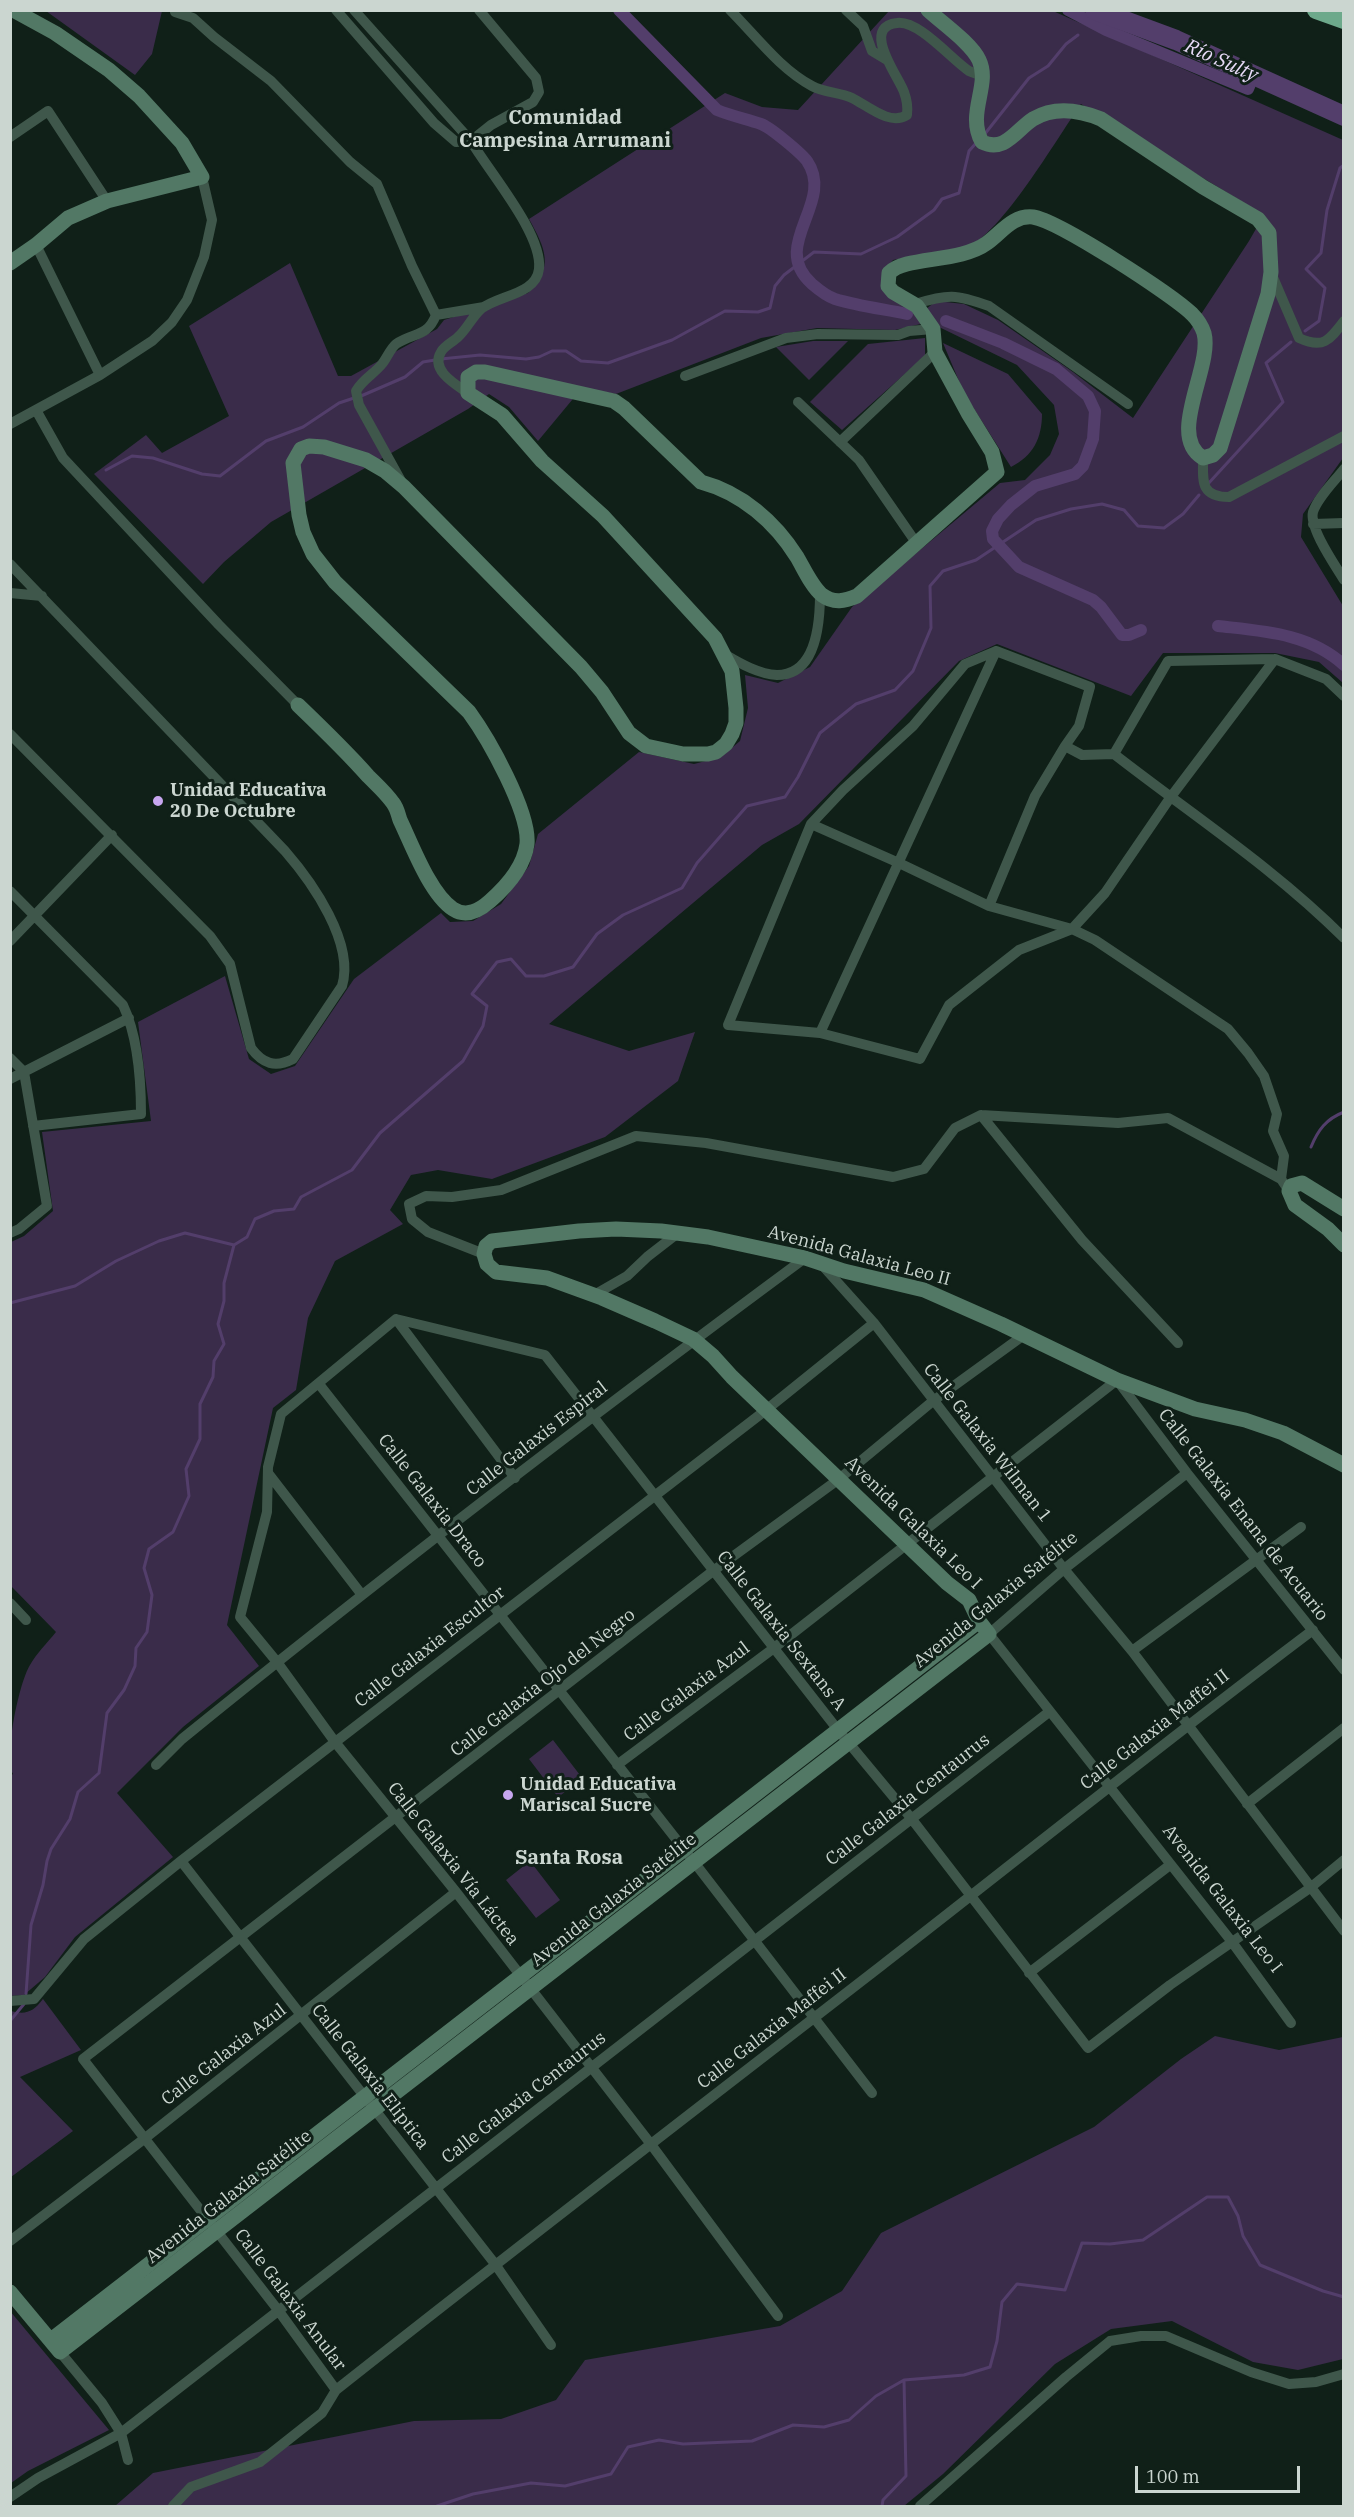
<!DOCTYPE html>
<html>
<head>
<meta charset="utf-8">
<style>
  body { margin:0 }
  #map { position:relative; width:1354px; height:2517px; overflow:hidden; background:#102018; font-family:"IBM Plex Serif",serif }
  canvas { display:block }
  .frame { position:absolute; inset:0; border:12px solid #cbd6d0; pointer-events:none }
  .scale { position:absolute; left:1135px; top:2466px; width:165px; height:27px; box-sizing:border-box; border:3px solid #cbd6d0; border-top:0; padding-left:8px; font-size:18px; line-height:21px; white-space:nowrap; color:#cbd6d0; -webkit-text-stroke:4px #102018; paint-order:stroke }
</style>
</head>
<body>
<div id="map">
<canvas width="1354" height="2517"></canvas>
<div class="frame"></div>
<div class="scale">100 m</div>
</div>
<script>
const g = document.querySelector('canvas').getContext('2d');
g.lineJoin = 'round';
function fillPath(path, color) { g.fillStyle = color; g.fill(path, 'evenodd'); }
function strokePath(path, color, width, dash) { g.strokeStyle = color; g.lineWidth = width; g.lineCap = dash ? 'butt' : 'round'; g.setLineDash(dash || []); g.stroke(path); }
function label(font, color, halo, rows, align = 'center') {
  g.font = font + ' "IBM Plex Serif",serif'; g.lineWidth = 6; g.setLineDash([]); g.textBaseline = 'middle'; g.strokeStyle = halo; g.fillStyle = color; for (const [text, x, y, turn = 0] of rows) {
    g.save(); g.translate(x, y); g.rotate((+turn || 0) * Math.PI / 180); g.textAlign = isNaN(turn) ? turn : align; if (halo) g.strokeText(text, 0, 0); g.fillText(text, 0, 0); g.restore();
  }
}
fillPath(new Path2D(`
  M46,11h116l-10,43 -17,21z
  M889,11h164l290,129v318l-40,56 -2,23 42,69v77l-24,-21 -44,-9h-112l-32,43 -134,-52 -38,17 -160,163 -37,21 -213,179 80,27 66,-19 -17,49 -73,56 -113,42 -54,-9 -27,5 -21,35 13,14 -68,37 -27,57 -12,72 -23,18 -46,217 32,41 -76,61 -66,66 56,64 -98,80 -30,40 -21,18 -14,1v-220l3,-2c-9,-20 6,-91 17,-109 6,-11 17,-22 26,-33l-46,-47 1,-343 13,-6 29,-25 -11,-79 109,-11 -13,-99 87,-46 24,83 22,15 24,-8 59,-87 87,-66 9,9 23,-1 28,-17 28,-38 9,-32 101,-82 55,12 27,-7 19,-16 8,-33 -3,-33 33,8 32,-16 42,-60 148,-124 25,-3 25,-25 9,-21 -5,-29 -37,-40 -78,-38 -14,-17 11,-9 28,3 34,16 75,52 60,46 116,-177 15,-26 -183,-111c-26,37 -78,128 -116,145 -14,6 -54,7 -72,11l-9,12 24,36 17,15 -30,7 -78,-2 -56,10 -145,56 -34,-6 -44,53 -29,-34 -20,-13 -21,15 -197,113 -47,40 -21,22 -109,-110 52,-39 16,18 67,-37 -40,-90 101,-63 48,113h13l86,-47 7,-9 84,-27c27,-26 17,-45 1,-74l196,-126 37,14 36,3z
  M925,338v18l-83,74 -32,-28 58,-58z
  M813,341h35l-39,39 -33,-33z
  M943,343l65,31 34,40c0,24 -9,42 -31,53l-47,-74z
  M553,1740l30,39 -25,18 -29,-38z
  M530,1861l30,39 -24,18 -30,-38z
  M43,1999l38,51 -61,27 53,54 -62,46v-166c15,4 22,1 32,-12z
  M1215,2036l64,14 64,-13v322l-45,11 -45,-8 -81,-41 -61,8 -56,35 -112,110 -39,32h-789l38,-33 261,-52 87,-2 55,-19 29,-40 195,-34 62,-35 39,-58 213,-106 87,-68z
  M10,2311l99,119 -81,41 -17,12z`), '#3a2c4a');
strokePath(new Path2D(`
  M1095,11v-1
  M984,135l45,-57 19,-12 18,-22 12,-9
  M1305,331l14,-10 6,-33 -19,-19 15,-16 6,-43 13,-42 4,-3
  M441,359l39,-4 46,4 13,-2 13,-6h14l15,10 27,2 64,-23 53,-29 33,1 12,-4 5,-22 9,-11 30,-23 47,2 36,-17 37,-27 8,-11 17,-6 10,-42 8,-9
  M361,396l44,-19 18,-15 12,-2
  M106,470l26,-14 21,2 49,16 18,2 46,-35 37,-14 36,-24 15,-5
  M1207,485l76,-83 -17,-39 25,-21
  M1311,1147c7,-17 15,-28 33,-35
  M10,1303l65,-17 41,-25 43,-20 26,-8 49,12
  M26,1994l5,-69 12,-40 4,-24 4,-12 19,-30 8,-27 21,-19 8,-60 17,-23 11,-24 1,-18 11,-16 5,-37 -8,-27 5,-19 24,-17 16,-36 -3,-27 14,-30v-35l13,-27 1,-16 10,-17 -6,-20 6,-23v-18l10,-38 13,-8 8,-18 19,-8 20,-2 7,-12 51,-27 28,-37 83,-72 20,-35 4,-20 -15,-12 25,-32 14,-3 15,17h18l29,-9 24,-33 26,-19 59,-27 15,-25 50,-57 38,-9 13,-20 22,-44 36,-29 39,-14 18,-19 18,-43 -1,-42 13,-15 33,-11 60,-40 35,-11 31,-5 22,6 14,16 26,2 19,-14 16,-19
  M10,2021l14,-17
  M437,2506l36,-12 58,-11 34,3 46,-12 17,-27 31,-7 24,4 69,-3 41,-16 31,2 25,-7 27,-24 28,-16 60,-5 26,-8 7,-26 5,-39 15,-18 48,6 17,-47 28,1 33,-4 64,-43h21l10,19 5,20 17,29 63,26 21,6
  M882,2506l1,-6 23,-24 -2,-96`), '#533e6b', 3);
strokePath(new Path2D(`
  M619,10l98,100c15,6 29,9 44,14 9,3 40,29 46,37 29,42 -39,84 5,123 7,6 14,12 23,15 23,7 48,10 72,15
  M1068,10l38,20 142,59 6,-14
  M946,321l57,22 53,26 32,27 7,15 -2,28 -10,27 -8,8 -40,12 -24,19 -13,14 -6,12 1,8 26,28 74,33 8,7 21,28h7l12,-5
  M1218,626c44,5 91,7 126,39`), '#533e6b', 12);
strokePath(new Path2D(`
  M1095,10l81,30 168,76`), '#533e6b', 20);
strokePath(new Path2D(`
  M336,10l98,113 22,19 15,-1 20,-16 42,-23 6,-10 -3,-14 -57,-68
  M354,10l117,131c18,31 72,93 68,128 -3,26 -41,26 -58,40 -9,8 -14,20 -23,28 -5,5 -14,9 -17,15 -11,18 14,32 27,41
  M730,10c26,26 50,59 82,76 13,7 28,6 40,12 16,8 38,28 55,17 1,-8 0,-15 -3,-23 -5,-15 -44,-65 -7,-69 22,-3 55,37 72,48 4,2 9,3 13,5
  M846,10l17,16 9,25 15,9
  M175,12l18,6 21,19 57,44 79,81 27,22 35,82 24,49 48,-8
  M10,137l38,-26 59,90
  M36,245l64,130
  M1272,275l27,63c24,11 30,3 45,-17
  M915,304c33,-10 41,-10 74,2l139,98
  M685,376l101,-38 32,-4 80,1 11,-4 24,-2
  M798,402l61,58 58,84
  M36,410l27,48 156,167 79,80
  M10,424l90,-49 52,-34 20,-19 15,-22 17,-43 8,-37 -10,-43
  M840,442l95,-90
  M1203,458c0,23 -3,39 26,39l115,-61
  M1344,469c-10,13 -26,28 -31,43 -4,16 22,53 31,68
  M401,481l-42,-76 -3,-14c7,-12 18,-17 26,-27 5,-6 8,-15 14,-20 17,-12 31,-6 40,-29
  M1313,524l31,-1
  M10,564l275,287c27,31 70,92 57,135l-49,73c-18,9 -30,5 -42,-11l-21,-84 -20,-28 -200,-202
  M10,593l32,3
  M726,655c15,9 33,19 51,20 40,0 43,-54 43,-81
  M1275,659l-105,139 -65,95 -33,36 -53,21 -70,55 -29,54 -100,-26 -92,-8 83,-201 32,-34 70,-64 52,-62 31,-13 94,36 -11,39 -14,20 17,9 32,-1 54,-93 107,-2 51,20 18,17
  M1114,754c77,60 160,114 230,184
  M811,824l88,39 90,43 83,23 23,11 133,89 20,24 16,23 13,38 -4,17 11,25 -3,23
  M10,891l113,114c15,32 18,74 18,109l-108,12
  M989,906l46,-110 30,-50
  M10,941l102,-106
  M820,1033l176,-382
  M10,1058l14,14 23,134 -28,23 -9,4
  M10,1079l119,-61
  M981,1115l101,125 96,103
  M484,1254l-56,-22 -16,-13 -3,-15 17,-8 26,1 49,-7 135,-54 70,7 187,34 31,-8 31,-41 26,-13 137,8 50,-5 113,61 8,12
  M822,1265l52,58 190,246 68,82 212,280
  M594,1295l33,-19 20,-19 31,-24
  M396,1319l149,36 293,375 73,88 177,230 82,-63 140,-97 34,-28
  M396,1319l-115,95 -13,53 -1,45 -27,105 37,45 58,80 121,150 194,251 128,173
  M396,1319l119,159
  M319,1384l375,478 178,231
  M268,1473l94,122
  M1187,1473l-123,96 -75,65 243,308 59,81
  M10,1603l16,17
  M1132,1651l169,-124
  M156,1765l26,-26c203,-165 412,-325 623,-481
  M617,1765l157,-117 343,-268 70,93 157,197
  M1247,1804l97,-76
  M181,1861l314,403 56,81
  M1029,1973l141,-108
  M10,2001l24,-2 50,-60 97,-78 585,-451 108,-87
  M10,2241l134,-102 312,-247
  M60,2352l42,51 19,30 7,27
  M336,2390l-58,-80 -195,-251 630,-488 126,-92 94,-78 91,-66
  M10,2497l28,-19 83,-45 928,-721
  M173,2506l18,-19 69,-25 62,-49 14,-23c181,-143 363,-283 545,-424 144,-112 286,-226 432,-336
  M920,2506l146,-129 44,-36 31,-5h25l85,36 38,12 27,-2 28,-8`), '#3f574b', 10);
strokePath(new Path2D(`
  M10,263l26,-18 32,-27 39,-17 95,-24 -20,-34 -43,-47 -30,-26 -54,-37 -42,-23
  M298,705c24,23 48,46 70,71 9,9 18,17 25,27 4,5 5,11 7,17 12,25 30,74 53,89 14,9 27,1 37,-8 16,-14 34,-34 37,-57 3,-32 -39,-106 -58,-132l-134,-130 -22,-28 -10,-22 -4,-17 -6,-52 8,-14 8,-3 15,1 42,13 19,11 19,16 177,180 21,25 27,41 17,13 37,8h25l8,-2 10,-8 6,-10 4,-11v-15l-4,-37 -17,-33 -112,-122 -61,-55 -40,-46 -34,-22v-16l8,-5h9l129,29 10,7 77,74c41,11 74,40 96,75 7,12 15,30 25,38 12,9 23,6 35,1l140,-124 -5,-20 -24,-39 -33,-61 -2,-23 -16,-23 -24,-14 -5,-6 1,-13c16,-17 71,-10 98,-30 15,-11 26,-28 46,-26 26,4 138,77 159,97 5,5 10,13 12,19 9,34 -38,103 -1,125l10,-3 7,-7 48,-154 3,-22 -2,-39 -11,-14 -55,-32 -102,-68c-22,-9 -46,-13 -68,0 -17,11 -28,34 -51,23 -16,-29 9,-57 -3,-82 -8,-17 -37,-37 -51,-50
  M1344,1209l-42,-26 -11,3 -2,5 6,14 33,24 16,16
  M10,2292l50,60 929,-718 -10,-13 -10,-21 -22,-17 -215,-206 -19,-21 -20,-17 -38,-18 -53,-23 -55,-20 -51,-6 -9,-8 -3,-10 2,-8 6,-5 87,-10 37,-2 45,2 47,6 97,21 39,13 80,19 77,34 116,56 78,29 50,11 38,13 61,32
  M51,2340l928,-719`), '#527865', 15);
strokePath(new Path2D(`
  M1316,10l28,10`), '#6da98b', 18);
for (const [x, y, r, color] of [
  [158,801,6,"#c7a6ef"],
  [508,1795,6,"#c7a6ef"]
]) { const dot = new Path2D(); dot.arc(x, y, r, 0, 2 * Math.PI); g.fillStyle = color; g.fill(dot); strokePath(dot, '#102018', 2); }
label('bold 18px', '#cbd6d0', '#102018', [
  ["Unidad Educativa",170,791],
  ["20 De Octubre",170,812],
  ["Unidad Educativa",520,1785],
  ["Mariscal Sucre",520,1806]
], 'left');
label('18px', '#cbd6d0', '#102018', [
  ["Avenida Galaxia Leo II",859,1256,15],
  ["Calle Galaxis Espiral",537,1439,-38],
  ["Calle Galaxia Wilman 1",987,1443,52],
  ["Calle Galaxia Draco",432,1501,52],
  ["Calle Galaxia Enana de Acuario",1243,1515,52],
  ["Avenida Galaxia Leo I",913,1523,44],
  ["Avenida Galaxia Satélite",996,1600,-39],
  ["Calle Galaxia Sextans A",781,1631,52],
  ["Calle Galaxia Escultor",430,1647,-38],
  ["Calle Galaxia Ojo del Negro",543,1683,-38],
  ["Calle Galaxia Azul",687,1692,-37],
  ["Calle Galaxia Maffei II",1155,1730,-38],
  ["Calle Galaxia Centaurus",908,1800,-38],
  ["Calle Galaxia Vía Láctea",453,1864,52],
  ["Avenida Galaxia Leo I",1222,1899,52],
  ["Avenida Galaxia Satélite",614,1900,-38],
  ["Calle Galaxia Maffei II",772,2029,-38],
  ["Calle Galaxia Azul",224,2055,-38],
  ["Calle Galaxia Elíptica",370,2077,52],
  ["Calle Galaxia Centaurus",524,2098,-38],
  ["Avenida Galaxia Satélite",229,2197,-38],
  ["Calle Galaxia Anular",290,2300,53]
]);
label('italic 20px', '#e8dbf9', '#102018', [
  ["Río Sulty",1221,61,24]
]);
label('bold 20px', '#cbd6d0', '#102018', [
  ["Comunidad",565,118],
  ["Campesina Arrumani",565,141],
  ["Santa Rosa",569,1858]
]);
</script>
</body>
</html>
